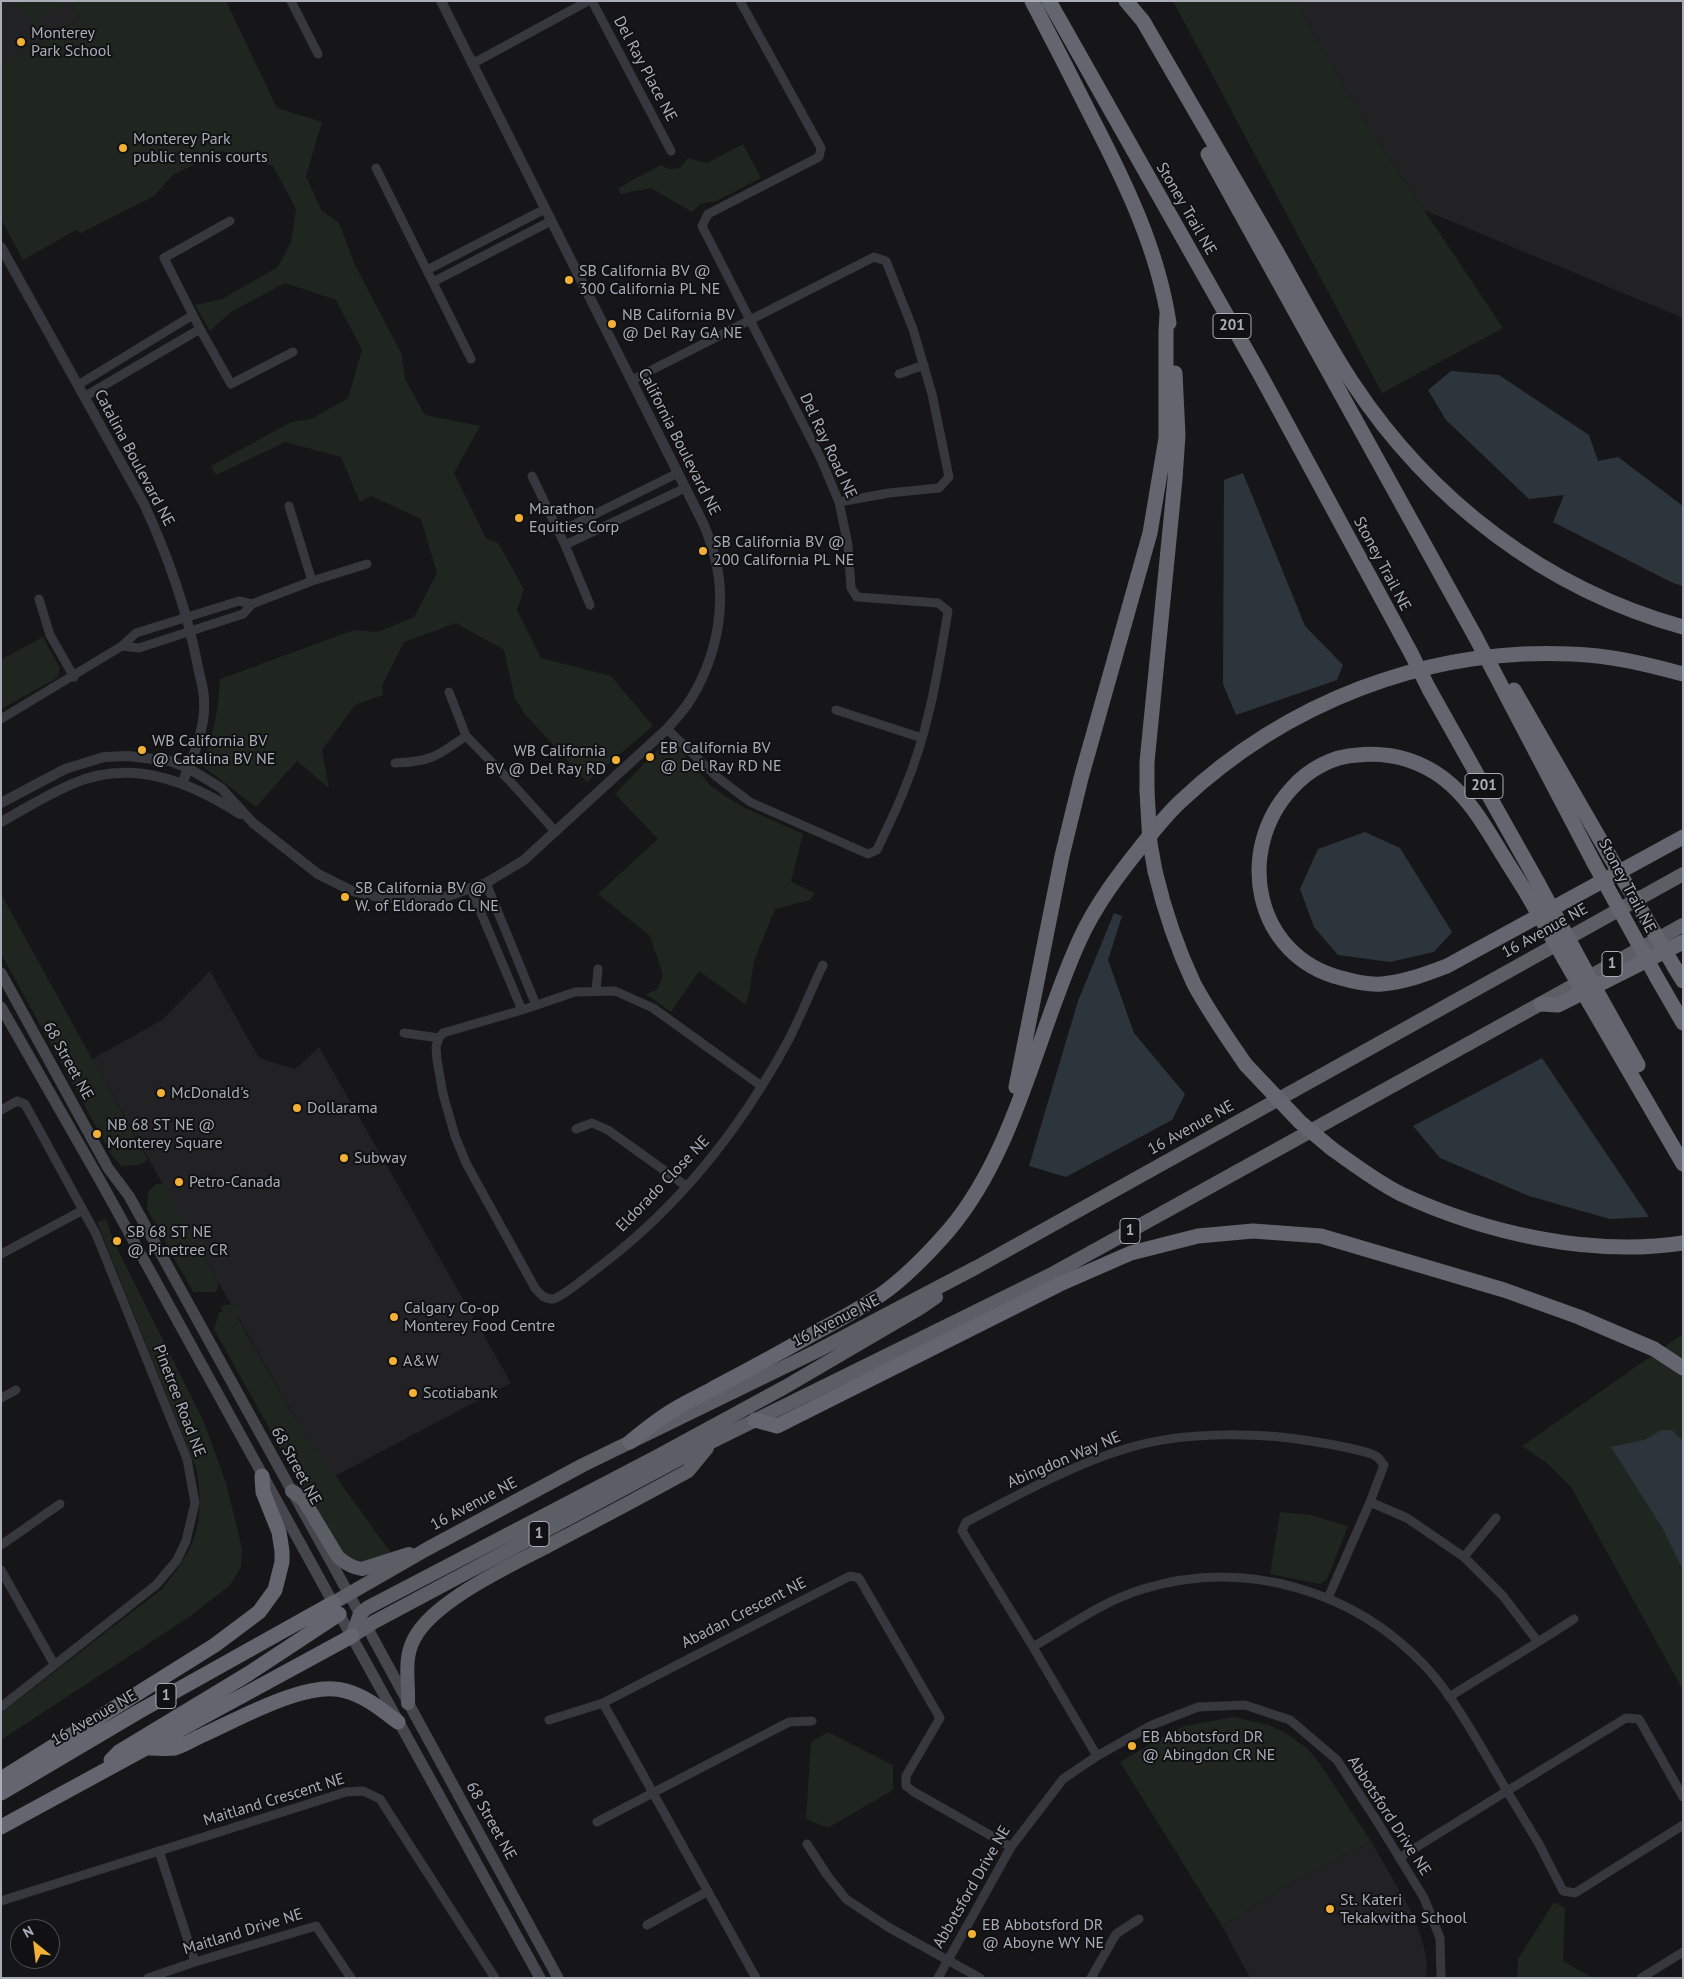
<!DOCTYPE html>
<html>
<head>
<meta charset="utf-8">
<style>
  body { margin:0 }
  #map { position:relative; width:1684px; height:1979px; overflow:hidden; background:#161618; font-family:"PT Sans",sans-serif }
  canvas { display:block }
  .frame { position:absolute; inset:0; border:2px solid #a8adb8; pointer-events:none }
  .north { position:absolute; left:10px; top:1919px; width:50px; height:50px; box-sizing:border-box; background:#111113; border:1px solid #4d4f55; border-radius:50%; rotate:331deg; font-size:14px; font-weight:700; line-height:20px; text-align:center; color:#a8adb8 }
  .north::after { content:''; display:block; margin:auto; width:18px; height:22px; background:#f2b134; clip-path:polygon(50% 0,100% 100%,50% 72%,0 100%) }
</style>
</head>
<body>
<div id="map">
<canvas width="1684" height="1979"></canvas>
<div class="frame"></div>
<div class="north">N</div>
</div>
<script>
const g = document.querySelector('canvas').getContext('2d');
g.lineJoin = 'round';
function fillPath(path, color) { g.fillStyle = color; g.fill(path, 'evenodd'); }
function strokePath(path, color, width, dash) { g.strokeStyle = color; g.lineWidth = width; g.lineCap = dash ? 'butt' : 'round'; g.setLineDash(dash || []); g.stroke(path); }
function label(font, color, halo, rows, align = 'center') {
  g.font = font + ' "PT Sans",sans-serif'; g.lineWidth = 4; g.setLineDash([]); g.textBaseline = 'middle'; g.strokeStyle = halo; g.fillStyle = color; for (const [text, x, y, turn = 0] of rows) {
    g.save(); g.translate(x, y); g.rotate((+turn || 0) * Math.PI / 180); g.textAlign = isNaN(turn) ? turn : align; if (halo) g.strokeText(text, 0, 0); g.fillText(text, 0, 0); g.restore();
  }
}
fillPath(new Path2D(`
  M1,1h69l10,19 -79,44z
  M1295,1h388v317l-259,-108 -63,-94z
  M210,971l49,87 35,11 6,-4 19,-18 192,336 -176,93 -34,-48 -209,-369 70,-39z
  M1371,1841l44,77 9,29 3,17 -1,14h-176l-28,-52 73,-46z`), '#222225');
fillPath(new Path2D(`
  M23,1h37l3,5 -24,12 4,10 -8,4 -14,-26z
  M70,1h156l51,107 45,14 -16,54 15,34 18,13 16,42 47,90 3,24 20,36 55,11 -26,47 32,65 12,5 26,46 -7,21 24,48 70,18 42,50 -66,56 -62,-68 -10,-15 -11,-49 -48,-27 -52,19 -22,44 1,9 -28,10 -33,45 7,38 -32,-27 -41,46 -55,-42c13,-32 17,-52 19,-86l134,-49 23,2 37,-15 23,-44 -16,-54 -50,-23 -11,6 -19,-45 -56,-15 -69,33 -5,-9 80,-44 20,-3 37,-21 14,-48 -26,-50 -51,-17 -54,29 -21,19 -15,-26 27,-6 56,-32 13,-25 5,-33 -23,-43 -51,-15 -49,24 -19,21 -73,37 -5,-3 -53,30 -22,-41v-155l79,-44z
  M1173,1h122l66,115 142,212 -121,65z
  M743,144l18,34 -45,23 -16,3 -8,8 -41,-24 -30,6 -3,-6 43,-23 8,4 11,-1 8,-10 19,5z
  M44,636l1,5 15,27 -3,10 -56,31v-49z
  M665,745l14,3 32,38 17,12 17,10 58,26 -12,48 24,11 -5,7 -35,9 -21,52 -5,34 -4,9 -46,-33 -28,41 -25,-18 11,-4 6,-15 -13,-39 -52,-42 60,-55 -43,-45 44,-46z
  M1,894l147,266 -9,5 -17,1 -9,-9 -112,-203z
  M156,1184h8l53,96 1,8 -3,4h-22l-46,-83 1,-17z
  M106,1219l8,23 90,180 22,61 16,65 -1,19 -11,18 -38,30 -191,125v-27l161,-124c34,-42 43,-63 35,-118l-100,-249z
  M234,1304l9,10 -6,3 64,111 90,125c-28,12 -39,14 -59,-12l-118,-212 5,-16 4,-2 -2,-4 4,-2z
  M1683,1334v356l-112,-203 -23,-23 -26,-18z
  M1280,1512l30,3 38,11 -21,53 -7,5 -50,-10z
  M1233,1717l36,8 15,7 23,16 13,16 51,77 -76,39 -73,46 -102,-164 51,-30 14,-6z
  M828,1732l65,33v25l-65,38 -22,-9 5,-77z
  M1554,1902l11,6 -2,53 30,17h-76l1,-19z`), '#1e261f');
fillPath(new Path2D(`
  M1451,371l48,4 90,60 9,26 20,-4 65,49v80l-10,-3 -120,-61 11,-27 -35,4 -83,-79 -18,-30z
  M1243,473l62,153 38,39 -6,15 -101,35 -13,-31 1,-204z
  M1365,832l35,16 52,84 -18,20 -44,10 -52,-7 -24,-28 -14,-38 18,-40z
  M1114,913l8,3 -14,44 26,73 51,61 -13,26 -106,57 -37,-11 49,-165z
  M1542,1058l107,159 -39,2 -81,-23 -89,-38 -27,-32z
  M1662,1430h10l11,11v129l-20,-41 -52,-82 33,-7z`), '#2c353c');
strokePath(new Path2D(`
  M291,1l27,53
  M592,1l79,150
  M472,64l116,-63
  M376,168l95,191
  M230,221l-66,37 36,71 31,55 62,-32
  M427,270l118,-61
  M433,282l118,-61
  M899,374l25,-9
  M632,380l242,-123 12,4 27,68 19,65 17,83 -10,11 -50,5 -50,9
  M78,385l115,-70
  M84,397l116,-68
  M532,476l33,69 25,60
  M289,506l23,75
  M559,532l119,-59
  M565,545l120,-57
  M39,599l11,36 24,42
  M122,646l17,2 104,-34 9,-10 60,-23 55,-17
  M449,692l17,44 42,43 47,52
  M836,710l86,28
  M1,719l121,-73 14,-13 103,-32 13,3
  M667,729l50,48 33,25 118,52 9,-4c9,-20 19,-39 27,-60 24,-56 34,-118 44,-179l-10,-8 -81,-6 -6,-9 -3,-43 -9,-43 -19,-45 -118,-231 6,-12 111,-57 2,-9 -81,-147
  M395,763c35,-1 43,-7 71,-27
  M486,883l50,122
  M471,889l51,121
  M596,990l2,-21
  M404,1033l35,5
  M760,1085l-107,-77 -38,-17 -40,1 -53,18 -79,23 -4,5 -3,9 1,13 6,34 12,42 11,27 69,125c6,7 9,11 19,11 17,-8 34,-24 49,-35 77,-59 139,-138 185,-223 13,-25 23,-51 35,-76
  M1,1110l16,-9 8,3 71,130 91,225 8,44 -9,38 -9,19 -21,25 -155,122
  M576,1129l16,-6 16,7 78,56
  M1,1254l82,-44
  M1,1398l15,-8
  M1370,1502l37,16 57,39 39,39 35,46 -89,55
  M1,1545l59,-41
  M1464,1557l32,-39
  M1,1570l53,94
  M1538,1642l36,-23
  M1033,1647l-71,-116 4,-9c52,-27 105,-57 162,-74 56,-17 132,-16 189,-6 12,2 50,9 59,14 3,2 5,6 8,9l-14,37 -42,96
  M603,1703l153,275
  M549,1720l54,-17 247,-127 9,2 81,140 -34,58v10l8,6 97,55
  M1097,1756l-64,-109c36,-21 70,-46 110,-58 102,-31 212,1 284,79 30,33 57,85 80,123l-108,67
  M1683,1797l-44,-78 -13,-1 -119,73 32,53 24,47 12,2 108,-68
  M597,1822l192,-100 23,-1
  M807,1844l20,31 19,24 42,28 92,51
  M159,1851l36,111
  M1,1901l345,-109 17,-1 17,8 115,179
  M647,1925l61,-34
  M148,1978l47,-16 121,-36 35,52
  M938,1978l73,-131 52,-68 34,-23 55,-31 46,-18 47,-2 45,15 47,40 38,58 49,80 16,40 1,40
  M1091,1978l25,-44 23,-15
  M1641,1978l42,-26`), '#37383d', 9);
strokePath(new Path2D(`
  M1,247l143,257c24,52 43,106 54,163 2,11 6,22 6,33 2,29 -12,59 -22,84
  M1,803l64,-34 39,-12 24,-1 42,5 18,7 33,20 32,35 65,51 34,17 26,6 31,2 33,-1 44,-15 38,-23 143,-131c7,-8 14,-16 20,-24 28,-42 41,-98 28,-147 -3,-12 -7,-23 -11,-33l-263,-524
  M1,822c23,-13 46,-27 71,-38 59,-26 117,-3 168,30`), '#37383d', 10);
strokePath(new Path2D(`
  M1,973l107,195 21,28 238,431 191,351
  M1,1007l100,175 439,796`), '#45474d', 11);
strokePath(new Path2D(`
  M292,1491l11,8 35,58c7,6 15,11 24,12l47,-15
  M333,1603l94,-54 156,-84 234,-114 160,-84 706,-393
  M352,1636l22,-14 337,-180 343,-169 629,-348
  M352,1636l8,-22 7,-6 291,-152 127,-69 135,-79 16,-11
  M408,1703c1,-22 -5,-43 6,-64 20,-40 103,-76 143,-98 44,-23 87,-46 131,-70l19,-23`), '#5b5e65', 14);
strokePath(new Path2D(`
  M1032,1c21,40 41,79 61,119 33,64 65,130 76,203
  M1049,1l212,375 150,277
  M1126,1l17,20c45,78 90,156 135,233 24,43 47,87 74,128 78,118 193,207 331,245
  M1208,154l267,482
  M1494,672l100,191
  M1429,689l109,194
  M1514,690l95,165
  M1147,791v-29l28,-283 3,-44 -3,-62
  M1155,871c9,38 22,77 39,113 15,28 34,55 52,81
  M1527,894c-9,-15 -19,-30 -28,-45 -16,-26 -31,-52 -56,-71 -26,-19 -54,-26 -85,-23 -25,1 -49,14 -66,33 -58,62 -38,168 49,190 14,4 27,7 41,6 23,-2 44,-10 65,-18l236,-129
  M1675,968l8,13
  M1657,978l26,45
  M1601,999l37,66
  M1541,1004l17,1 125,-63
  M1590,1004l93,160
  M1016,1087l46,-231 19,-78 69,-245 16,-95v-107l1,-17
  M1331,1148c22,16 46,34 70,46 84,39 189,63 282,49
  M755,1420l22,6 283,-142 71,-31 67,-17 55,-5 68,5 183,54 75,27 75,32 29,19
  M630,1442c11,-9 22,-18 34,-26 15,-11 34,-19 50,-28 36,-19 71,-38 106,-58 21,-11 42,-23 62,-36 25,-18 47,-41 67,-64 67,-79 88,-198 131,-291 16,-35 39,-65 63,-95 12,-15 24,-30 38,-43 104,-98 246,-154 390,-147 38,1 75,10 112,20
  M148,1748c9,0 19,1 27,0 9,-3 19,-9 28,-13 36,-16 105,-56 143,-44 21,6 36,19 52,31
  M111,1760l8,-8 129,-78 91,-60
  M1,1780l3,-3 211,-132 44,-33 16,-22 7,-28v-11l-3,-19 -16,-40 -1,-16
  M1,1793l137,-81 195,-109
  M1,1827l351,-191`), '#63666e', 15);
strokePath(new Path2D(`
  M1475,636l19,36
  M1411,653l18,36
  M1147,791l3,52 5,28
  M1609,855l66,113
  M1594,863l63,115
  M1538,883l63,116
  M1527,894l63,110
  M1246,1065l54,57 31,26`), '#63666e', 15);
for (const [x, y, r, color] of [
  [21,42,5,"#f2b134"],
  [123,148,5,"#f2b134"],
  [569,280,5,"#f2b134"],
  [612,324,5,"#f2b134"],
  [519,518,5,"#f2b134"],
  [703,551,5,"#f2b134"],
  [142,750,5,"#f2b134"],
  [650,757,5,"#f2b134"],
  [616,760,5,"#f2b134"],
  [345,897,5,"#f2b134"],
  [161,1093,5,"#f2b134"],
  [297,1108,5,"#f2b134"],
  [97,1134,5,"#f2b134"],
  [344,1158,5,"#f2b134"],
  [179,1182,5,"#f2b134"],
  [117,1241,5,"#f2b134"],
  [394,1317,5,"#f2b134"],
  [393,1361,5,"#f2b134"],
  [413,1393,5,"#f2b134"],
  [1132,1746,5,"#f2b134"],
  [1330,1909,5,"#f2b134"],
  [972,1934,5,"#f2b134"]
]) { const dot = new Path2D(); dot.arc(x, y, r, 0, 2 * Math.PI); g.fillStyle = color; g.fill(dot); strokePath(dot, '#111113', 2); }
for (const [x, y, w] of [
  [1232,326,38],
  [1484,786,38],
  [1612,964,20],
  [1130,1231,20],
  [539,1534,20],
  [166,1696,20]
]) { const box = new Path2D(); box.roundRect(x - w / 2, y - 12.5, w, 25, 4); g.fillStyle = '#111113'; g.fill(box); strokePath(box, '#a8adb8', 1); }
label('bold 15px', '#a8adb8', null, [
  ["201",1232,326],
  ["201",1484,786],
  ["1",1612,964],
  ["1",1130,1231],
  ["1",539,1534],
  ["1",166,1696]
]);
label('16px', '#a8adb8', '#111113', [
  ["Monterey",31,33],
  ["Park School",31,51],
  ["Monterey Park",133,139],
  ["public tennis courts",133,157],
  ["SB California BV @",579,271],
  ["300 California PL NE",579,289],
  ["NB California BV",622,315],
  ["@ Del Ray GA NE",622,333],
  ["Marathon",529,509],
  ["Equities Corp",529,527],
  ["SB California BV @",713,542],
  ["200 California PL NE",713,560],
  ["WB California BV",152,741],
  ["@ Catalina BV NE",152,759],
  ["EB California BV",660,748],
  ["@ Del Ray RD NE",660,766],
  ["WB California",606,751,"right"],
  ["BV @ Del Ray RD",606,769,"right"],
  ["SB California BV @",355,888],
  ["W. of Eldorado CL NE",355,906],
  ["McDonald's",171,1093],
  ["Dollarama",307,1108],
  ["NB 68 ST NE @",107,1125],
  ["Monterey Square",107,1143],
  ["Subway",354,1158],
  ["Petro-Canada",189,1182],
  ["SB 68 ST NE",127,1232],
  ["@ Pinetree CR",127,1250],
  ["Calgary Co-op",404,1308],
  ["Monterey Food Centre",404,1326],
  ["A&W",403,1361],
  ["Scotiabank",423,1393],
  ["EB Abbotsford DR",1142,1737],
  ["@ Abingdon CR NE",1142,1755],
  ["St. Kateri",1340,1900],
  ["Tekakwitha School",1340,1918],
  ["EB Abbotsford DR",982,1925],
  ["@ Aboyne WY NE",982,1943]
], 'left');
label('16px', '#a8adb8', '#111113', [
  ["Del Ray Place NE",645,69,62],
  ["Stoney Trail NE",1186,209,60],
  ["California Boulevard NE",679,442,63],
  ["Del Ray Road NE",828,446,65],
  ["Catalina Boulevard NE",134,458,62],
  ["Stoney Trail NE",1382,564,62],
  ["Stoney Trail NE",1627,886,62],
  ["16 Avenue NE",1545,931,-29],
  ["68 Street NE",68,1061,61],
  ["16 Avenue NE",1191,1128,-29],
  ["Eldorado Close NE",663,1184,-46],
  ["16 Avenue NE",836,1321,-27],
  ["Pinetree Road NE",179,1401,69],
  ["Abingdon Way NE",1064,1460,-23],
  ["68 Street NE",296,1466,61],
  ["16 Avenue NE",474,1504,-28],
  ["Abadan Crescent NE",744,1613,-27],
  ["16 Avenue NE",94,1718,-30],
  ["Maitland Crescent NE",274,1800,-17],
  ["Abbotsford Drive NE",1389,1816,57],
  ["68 Street NE",491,1821,61],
  ["Abbotsford Drive NE",972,1887,-60],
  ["Maitland Drive NE",243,1932,-17]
]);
</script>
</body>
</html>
